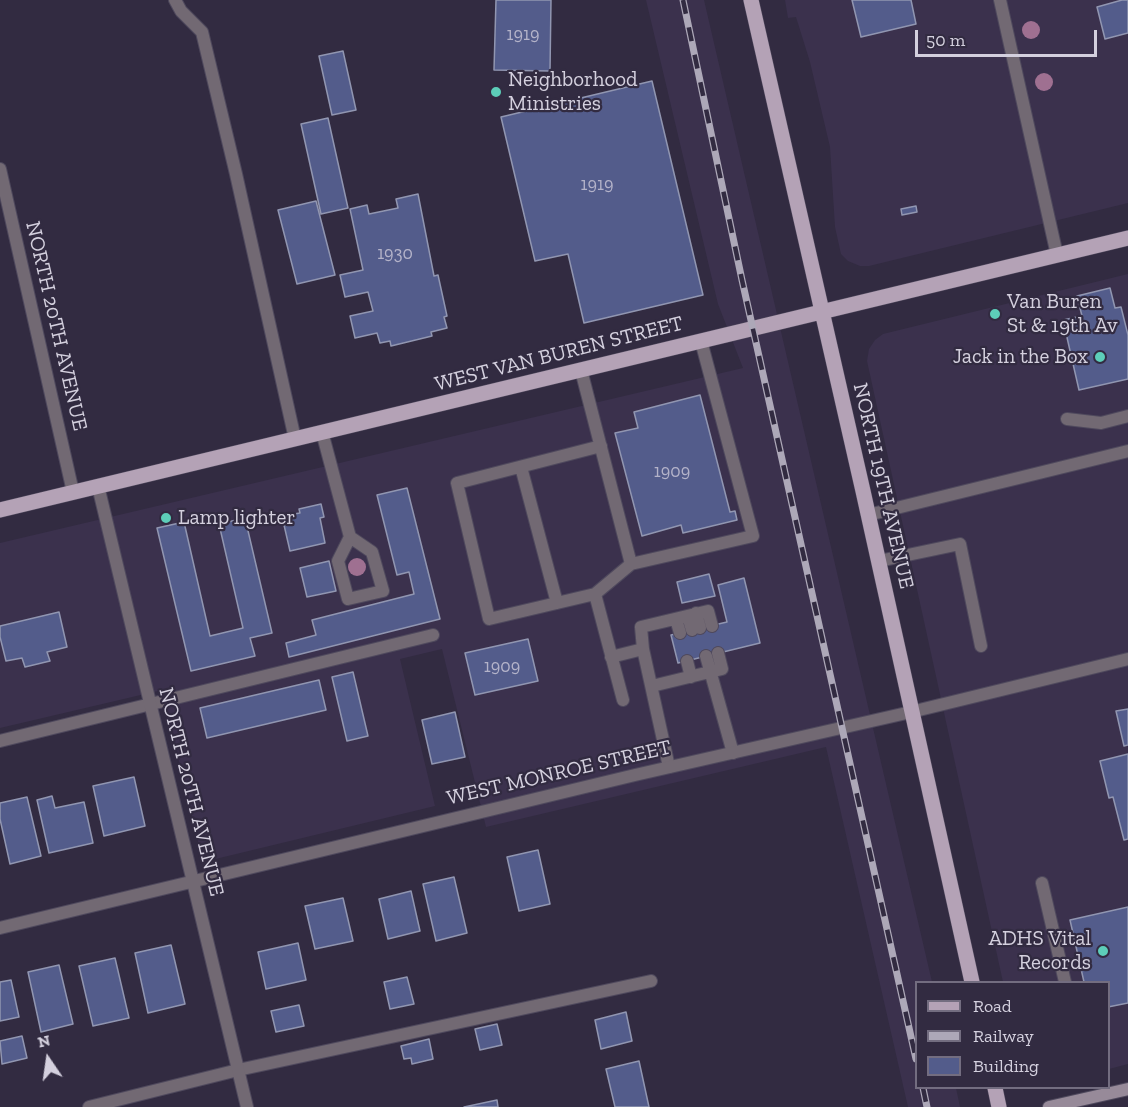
<!DOCTYPE html>
<html>
<head>
<meta charset="utf-8">
<style>
  body { margin:0 }
  #map { position:relative; width:1128px; height:1107px; overflow:hidden; background:#322b41; font-family:"Zilla Slab",serif }
  canvas { display:block }
  .legend { position:absolute; left:915px; top:981px; width:195px; height:108px; box-sizing:border-box; background:#322b41; border:2px solid #736d80; margin:0; padding:8px 10px; list-style:none; font-size:18px; color:#d4d0de }
  .legend li { display:flex; align-items:center; gap:12px; height:30px }
  .legend b { width:30px; border:2px solid #736d80 }
  .north { position:absolute; left:18px; top:1029px; width:60px; height:60px; -webkit-text-stroke:4px #322b41; paint-order:stroke; rotate:347deg; font-size:16px; font-weight:700; line-height:24px; text-align:center; color:#d4d0de }
  .north::after { content:''; display:block; margin:auto; width:21px; height:27px; background:#d4d0de; clip-path:polygon(50% 0,100% 100%,50% 72%,0 100%) }
  .scale { position:absolute; left:915px; top:30px; width:182px; height:27px; box-sizing:border-box; border:3px solid #d4d0de; border-top:0; padding-left:8px; font-size:18px; line-height:21px; white-space:nowrap; color:#d4d0de; -webkit-text-stroke:4px #322b41; paint-order:stroke }
</style>
</head>
<body>
<div id="map">
<canvas width="1128" height="1107"></canvas>
<ul class="legend">
<li><b style="height:8px;background:#b4a2b6"></b>Road</li>
<li><b style="height:8px;background:#ada8b8"></b>Railway</li>
<li><b style="height:16px;background:#535c8b"></b>Building</li>
</ul>
<div class="north">N</div>
<div class="scale">50 m</div>
</div>
<script>
const g = document.querySelector('canvas').getContext('2d');
g.lineJoin = 'round';
function fillPath(path, color) { g.fillStyle = color; g.fill(path, 'evenodd'); }
function strokePath(path, color, width, dash) { g.strokeStyle = color; g.lineWidth = width; g.lineCap = dash ? 'butt' : 'round'; g.setLineDash(dash || []); g.stroke(path); }
function label(font, color, halo, rows, align = 'center') {
  g.font = font + ' "Zilla Slab",serif'; g.lineWidth = 4.5; g.setLineDash([]); g.textBaseline = 'middle'; g.strokeStyle = halo; g.fillStyle = color; for (const [text, x, y, turn = 0] of rows) {
    g.save(); g.translate(x, y); g.rotate((+turn || 0) * Math.PI / 180); g.textAlign = isNaN(turn) ? turn : align; if (halo) g.strokeText(text, 0, 0); g.fillText(text, 0, 0); g.restore();
  }
}
fillPath(new Path2D(`
  M646,0h58l228,982h-16v106h40l4,19h-52l-82,-360 -340,80 -44,-178 -42,10 35,147 -232,56 -41,-172 -162,38v-185l743,-175 -25,-64z
  M785,0h343v203l-259,63h-9l-12,-5 -7,-7 -6,-27 -5,-80 -20,-85 -14,-45 -8,1z
  M1128,274v790l-19,5 -1,-87h-105l-136,-621 2,-12 6,-9 8,-6z`), '#3b314d');
const building = new Path2D(`
  M496,0h55l-1,71 -56,-1z
  M852,0h59l5,24 -55,13z
  M1122,0h6v33l-23,6 -8,-32z
  M343,51l13,59 -24,5 -13,-59z
  M652,81l51,214 -119,28 -16,-69 -33,7 -34,-144z
  M328,118l20,90 -27,6 -20,-90z
  M418,194l16,82 4,-1 9,41 -3,1 3,11 -16,4 1,4 -41,10 -1,-5 -10,2 -3,-10 -22,5 -5,-22 23,-5 -5,-19 -23,5 -5,-22 23,-5 -13,-61 17,-4 2,9 29,-6 -2,-9z
  M316,201l19,74 -38,9 -19,-74z
  M916,206l1,6 -15,3 -1,-6z
  M1110,288l5,20 6,-1 7,28v44l-49,11 -16,-70 19,-4 -5,-20z
  M700,395l30,117 5,-1 2,9 -54,13 -2,-8 -39,11 -27,-103 23,-5 -4,-16z
  M407,488l33,131 -151,38 -3,-14 30,-8 -4,-15 102,-26 -5,-22 -12,3 -20,-80z
  M321,504l3,13 -4,1 5,25 -35,8 -6,-26 6,-1 -2,-9 12,-2 -1,-4z
  M245,518l27,115 -22,5 5,18 -64,15 -34,-143 27,-6 26,114 33,-8 -24,-104z
  M329,561l7,30 -29,6 -7,-29z
  M709,574l6,22 -33,7 -5,-21z
  M744,578l16,65 -82,20 -7,-28 56,-13 -9,-37z
  M59,612l8,35 -20,5 3,9 -25,6 -3,-9 -16,3 -6,-24v-11z
  M528,639l10,42 -63,14 -10,-42z
  M353,672l15,64 -21,5 -15,-64z
  M319,680l7,30 -119,28 -7,-30z
  M1128,709v36l-4,1 -8,-35z
  M455,712l10,45 -33,7 -10,-44z
  M1128,754v85l-4,1 -11,-43 -4,1 -9,-37z
  M134,777l11,49 -41,10 -11,-50z
  M52,796l3,12 29,-6 9,41 -44,10 -12,-53z
  M27,797l14,59 -31,8 -10,-45v-16z
  M538,850l12,54 -31,7 -12,-54z
  M454,877l13,56 -31,8 -13,-57z
  M411,891l9,40 -32,8 -9,-40z
  M343,898l10,43 -38,8 -10,-43z
  M1128,907v96l-20,4v-25h-24l-14,-62z
  M298,943l8,37 -40,9 -8,-37z
  M171,945l14,59 -37,9 -13,-60z
  M115,958l14,60 -36,8 -14,-60z
  M59,965l14,59 -32,8 -13,-60z
  M407,977l7,27 -24,5 -6,-27z
  M11,980l8,37 -19,4v-39z
  M299,1005l5,21 -28,6 -5,-21z
  M626,1012l6,29 -31,8 -6,-29z
  M497,1024l5,21 -22,5 -5,-21z
  M22,1036l5,22 -25,6 -2,-23z
  M429,1039l4,20 -21,5 -1,-6 -7,1 -3,-13z
  M639,1061l10,46h-34l-9,-38z
  M497,1100l1,7h-34z`);
fillPath(building, '#535c8b');
strokePath(building, '#9196b1', 1.5);
const lane = new Path2D(`
  M175,0l6,11 21,21 34,142 59,265
  M581,370l50,194 122,-28 -52,-195
  M1067,419l34,4 27,-7
  M322,432l28,105 22,15 11,39 -35,8 -10,-38 12,-24
  M601,446l-144,37 32,136 106,-25 36,-30
  M521,467l36,136
  M868,515l260,-64
  M879,561l81,-17 21,102
  M595,594l28,106
  M696,613l4,15
  M688,616l4,14
  M676,619l4,14
  M706,656l27,97
  M611,657l32,-8
  M687,661l4,16
  M652,686l70,-17 -4,-16
  M0,741l433,-106
  M669,767l-26,-118 -2,-22 67,-16 4,15
  M1042,883l23,99
  M89,1107l149,-37 413,-89`);
const street = new Path2D(`
  M1000,0l57,255
  M0,169l73,323
  M98,486l149,621
  M0,928l635,-153 276,-63 217,-53`);
const secondary = new Path2D(`
  M1049,1107l79,-18`);
const primary = new Path2D(`
  M751,0l112,491 109,491
  M0,510l1128,-272
  M995,1088l4,19`);
strokePath(lane, '#4f495d', 14);
strokePath(street, '#4f495d', 14);
strokePath(secondary, '#4f495d', 14);
strokePath(primary, '#4f495d', 16);
strokePath(lane, '#726973', 12);
strokePath(street, '#726973', 12);
strokePath(secondary, '#978a99', 12);
strokePath(primary, '#b4a2b6', 15);
const rail = new Path2D(`
  M683,0l59,280 174,779
  M923,1088l4,19`);
strokePath(rail, '#ada8b8', 7);
strokePath(rail, '#322b41', 4.5, [14]);
g.fillStyle = '#9f7091';
for (const [x, y] of [
  [1031,30],
  [1044,82],
  [357,567]
]) { g.beginPath(); g.arc(x, y, 9, 0, 2 * Math.PI); g.fill(); }
for (const [x, y, r, color] of [
  [496,92,6,"#5dceb9"],
  [995,314,6,"#5dceb9"],
  [1100,357,6,"#5dceb9"],
  [166,518,6,"#5dceb9"],
  [1103,951,6,"#5dceb9"]
]) { const dot = new Path2D(); dot.arc(x, y, r, 0, 2 * Math.PI); g.fillStyle = color; g.fill(dot); strokePath(dot, '#322b41', 2); }
label('18px', '#b4b3c9', null, [
  ["1919",523,35],
  ["1919",597,185],
  ["1930",395,254],
  ["1909",672,472],
  ["1909",502,667]
]);
label('21px', '#d4d0de', '#322b41', [
  ["Neighborhood",508,80],
  ["Ministries",508,104],
  ["Van Buren",1007,302],
  ["St & 19th Av",1007,326],
  ["Jack in the Box",1088,357,"right"],
  ["Lamp lighter",178,518],
  ["ADHS Vital",1091,939,"right"],
  ["Records",1091,963,"right"]
], 'left');
label('21px', '#d4d0de', '#322b41', [
  ["NORTH 20TH AVENUE",56,326,77],
  ["WEST VAN BUREN STREET",559,354,-14],
  ["NORTH 19TH AVENUE",883,486,77],
  ["WEST MONROE STREET",559,773,-13],
  ["NORTH 20TH AVENUE",191,792,76]
]);
</script>
</body>
</html>
